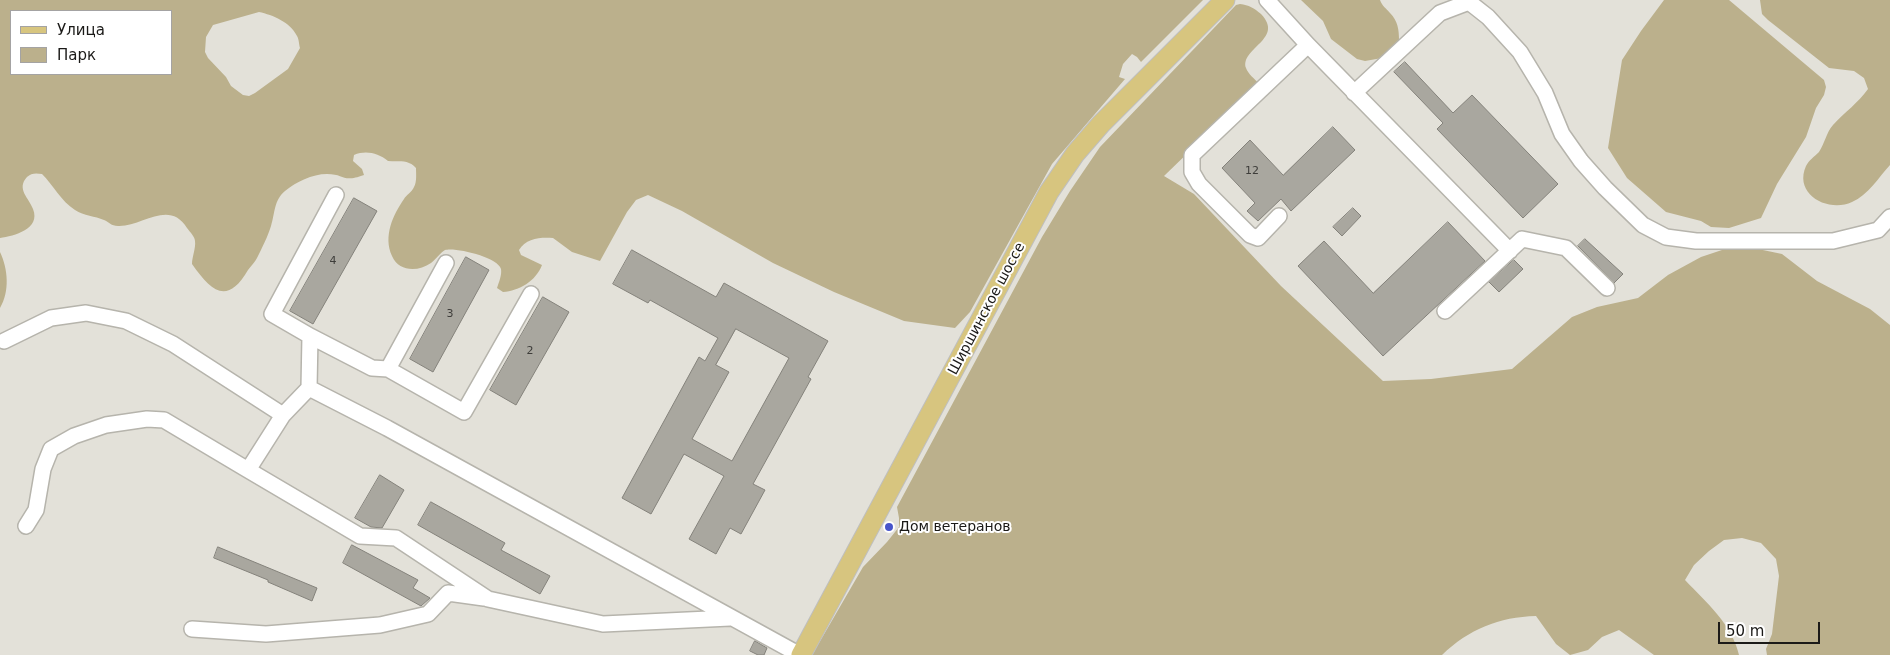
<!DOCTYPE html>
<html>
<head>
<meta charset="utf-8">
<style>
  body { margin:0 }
  #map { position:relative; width:1890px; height:655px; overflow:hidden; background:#e3e1d9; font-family:"DejaVu Sans",sans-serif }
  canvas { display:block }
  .legend { position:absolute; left:10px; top:10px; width:162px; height:65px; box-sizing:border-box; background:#fff; border:1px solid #a4a3a3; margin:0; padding:6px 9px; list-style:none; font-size:15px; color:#1b1a18 }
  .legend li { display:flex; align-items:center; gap:10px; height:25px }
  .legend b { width:25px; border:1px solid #a4a3a3 }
  .scale { position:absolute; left:1718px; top:622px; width:102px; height:22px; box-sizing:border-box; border:2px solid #1b1a18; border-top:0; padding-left:6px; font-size:15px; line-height:18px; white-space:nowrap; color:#1b1a18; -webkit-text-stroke:4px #fff; paint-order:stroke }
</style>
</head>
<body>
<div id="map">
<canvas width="1890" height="655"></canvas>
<ul class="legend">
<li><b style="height:6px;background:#d7c57f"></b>Улица</li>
<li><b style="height:14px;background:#bbb08c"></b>Парк</li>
</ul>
<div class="scale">50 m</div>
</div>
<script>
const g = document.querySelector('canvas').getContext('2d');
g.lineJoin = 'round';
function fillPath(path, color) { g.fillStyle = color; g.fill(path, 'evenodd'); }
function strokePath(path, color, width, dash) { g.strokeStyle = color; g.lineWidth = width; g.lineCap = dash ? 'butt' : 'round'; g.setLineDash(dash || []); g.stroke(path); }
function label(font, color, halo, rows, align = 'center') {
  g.font = font + ' "DejaVu Sans",sans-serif'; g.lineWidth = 4; g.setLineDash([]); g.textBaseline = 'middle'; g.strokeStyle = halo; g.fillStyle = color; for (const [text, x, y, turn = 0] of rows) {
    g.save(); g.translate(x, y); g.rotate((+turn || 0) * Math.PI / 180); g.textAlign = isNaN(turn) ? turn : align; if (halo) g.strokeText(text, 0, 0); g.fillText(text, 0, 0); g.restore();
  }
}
fillPath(new Path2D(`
  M0,0h1203l-62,62 -4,-5 -5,-3 -9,10 -4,13 6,2 -73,85 -82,148 -15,16 -51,-7 -70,-29 -61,-29 -91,-52 -34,-16 -12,5 -9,12 -27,49 -28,-9 -19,-14c-12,-1 -27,0 -34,12l2,5 21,10c-6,16 -23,26 -39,27l-6,-4c2,-6 5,-13 4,-19 -3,-12 -46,-22 -56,-19 -5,3 -9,9 -14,13 -13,9 -32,9 -39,-7 -9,-20 1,-41 12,-57 2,-4 8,-7 10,-12 3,-5 2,-13 2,-19 -8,-9 -17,-6 -28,-7 -10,-8 -22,-11 -34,-6l-1,6 9,8 2,6c-22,8 -19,-1 -37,-1 -15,0 -31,8 -42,17 -11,9 -10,22 -14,35 -3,10 -9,22 -14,32 -2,4 -6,8 -9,12 -21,36 -37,21 -56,-6 0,-7 4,-16 3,-23 0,-4 -5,-9 -8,-13 -18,-29 -45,-1 -69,-2 -7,0 -9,-4 -14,-6 -9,-4 -20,-4 -29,-10 -14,-9 -22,-25 -33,-36 -6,-1 -11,-1 -15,3 -11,12 2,21 6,32 8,20 -19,27 -33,29zM11,11h160v63h-160zM259,12c14,3 31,10 38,24 2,3 2,9 3,12l-12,21 -33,24 -6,3 -6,-1 -12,-9 -5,-9 -18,-19 -3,-6 1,-15 7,-12z
  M1301,0h79c2,6 6,8 10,13 8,8 9,17 9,27l-10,13 -7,5 -17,3 -8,-2 -26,-20 -8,-18z
  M1664,0h65l95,80 2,7 -2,8 -8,13 -10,29 -29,47 -16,34 -32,10 -18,-1 -10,-6 -35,-9 -39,-34 -19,-30 14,-88 19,-29z
  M1760,0h130v165c-11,12 -22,30 -38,37 -23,11 -59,-7 -46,-36 3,-6 8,-9 13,-14 6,-9 7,-19 14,-27 12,-13 25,-22 35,-36l-4,-11 -10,-7 -25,-3 -61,-48 -6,-6z
  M1240,4c9,1 14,4 21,10 24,25 -21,34 -15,54 2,6 9,11 13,16l-95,92 30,18 87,92 102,95 48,-2 81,-10 60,-52 25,-10 41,-9 30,-23 33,-18 24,-8 6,1 27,-1 24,5 35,27 53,28 20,16v330h-123l-1,-6 6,-15 7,-58 -3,-17 -15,-16 -19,-5 -18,2 -15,11 -15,14 -9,15c21,22 47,44 54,75h-85l-35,-25 -17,7 -14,13 -18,5 -14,-11 -20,-28c-37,1 -67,13 -94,39h-630l51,-88 24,-25 12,-15v-9l-2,-11 145,-270 28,-46 30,-44 136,-142z
  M0,252c8,17 10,39 0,56z`), '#bbb08c');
const building = new Path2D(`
  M1405,62l48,51 19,-18 86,89 -35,34 -86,-89 6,-6 -49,-51z
  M1333,127l22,23 -64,61 -10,-12 -23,22 -11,-10 8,-8 -33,-35 28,-28 33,35z
  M354,198l23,13 -64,113 -23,-13z
  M1353,208l8,8 -19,20 -9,-9z
  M1448,222l37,39 -102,95 -85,-90 26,-25 49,52z
  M1585,239l38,35 -9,9 -36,-37z
  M632,250l84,47 8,-14 104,58 -20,36 3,2 -58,105 12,6 -24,44 -11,-6 -14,26 -27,-15 35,-63 -40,-22 -33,60 -29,-16 77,-141 6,4 13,-23 -68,-38 -2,3 -35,-19zM736,329l53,29 -57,103 -40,-22 37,-67 -13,-7z
  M466,257l23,13 -56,102 -23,-13z
  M1514,260l9,9 -24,23 -10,-10z
  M543,297l26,15 -53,93 -26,-15z
  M380,475l24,15 -22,38 -11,-1 -16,-9z
  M431,502l74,41 -4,7 49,26 -10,18 -122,-69z
  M352,545l66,35 -5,8 17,10 -9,8 -78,-43z
  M218,547l99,41 -5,13 -44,-19v-2l-54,-22z
  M755,641l12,7 -3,7h-6l-8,-4z`);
fillPath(building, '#a9a79f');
strokePath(building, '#84827b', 1);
const minor = new Path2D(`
  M1267,0l41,45 202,206
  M1354,93l86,-80 29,-11 19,15 32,35 25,41 17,41 19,27 24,27 38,37 23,12 30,4h137l45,-11 12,-13
  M1279,216l-21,22 -8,-3 -51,-51 -7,-12v-17l116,-110
  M1445,311l77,-72 44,9 41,40
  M310,336l62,32 16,1 76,43 67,-118
  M4,341l47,-23 35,-5 40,8 47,23 110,71 26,-27 78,40 413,227
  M388,369l58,-106
  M309,388l1,-52 -38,-22 64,-119
  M248,470l112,66 36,2 92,61 115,25 127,-6
  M26,526l10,-16 7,-41 8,-20 23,-13 32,-11 41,-6 17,1 84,50 35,-55
  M192,629l74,5 114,-9 48,-11 20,-21 36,5`);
const major = new Path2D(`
  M801,655l248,-463 26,-38 26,-30 124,-124`);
strokePath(minor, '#b6b4ac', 18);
strokePath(major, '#bfbfbe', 21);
strokePath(minor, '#fff', 15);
strokePath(major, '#d7c57f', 19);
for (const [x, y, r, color] of [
  [889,527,5,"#4855ca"]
]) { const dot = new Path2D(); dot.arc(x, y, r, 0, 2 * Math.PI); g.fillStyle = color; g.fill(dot); strokePath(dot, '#fff', 2); }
label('11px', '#3e3d3a', null, [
  ["12",1252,171],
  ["4",333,261],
  ["3",450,314],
  ["2",530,351]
]);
label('14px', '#1b1a18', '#fff', [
  ["Ширшинское шоссе",987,309,-62]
]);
label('14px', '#1b1a18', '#fff', [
  ["Дом ветеранов",899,527]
], 'left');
</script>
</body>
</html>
